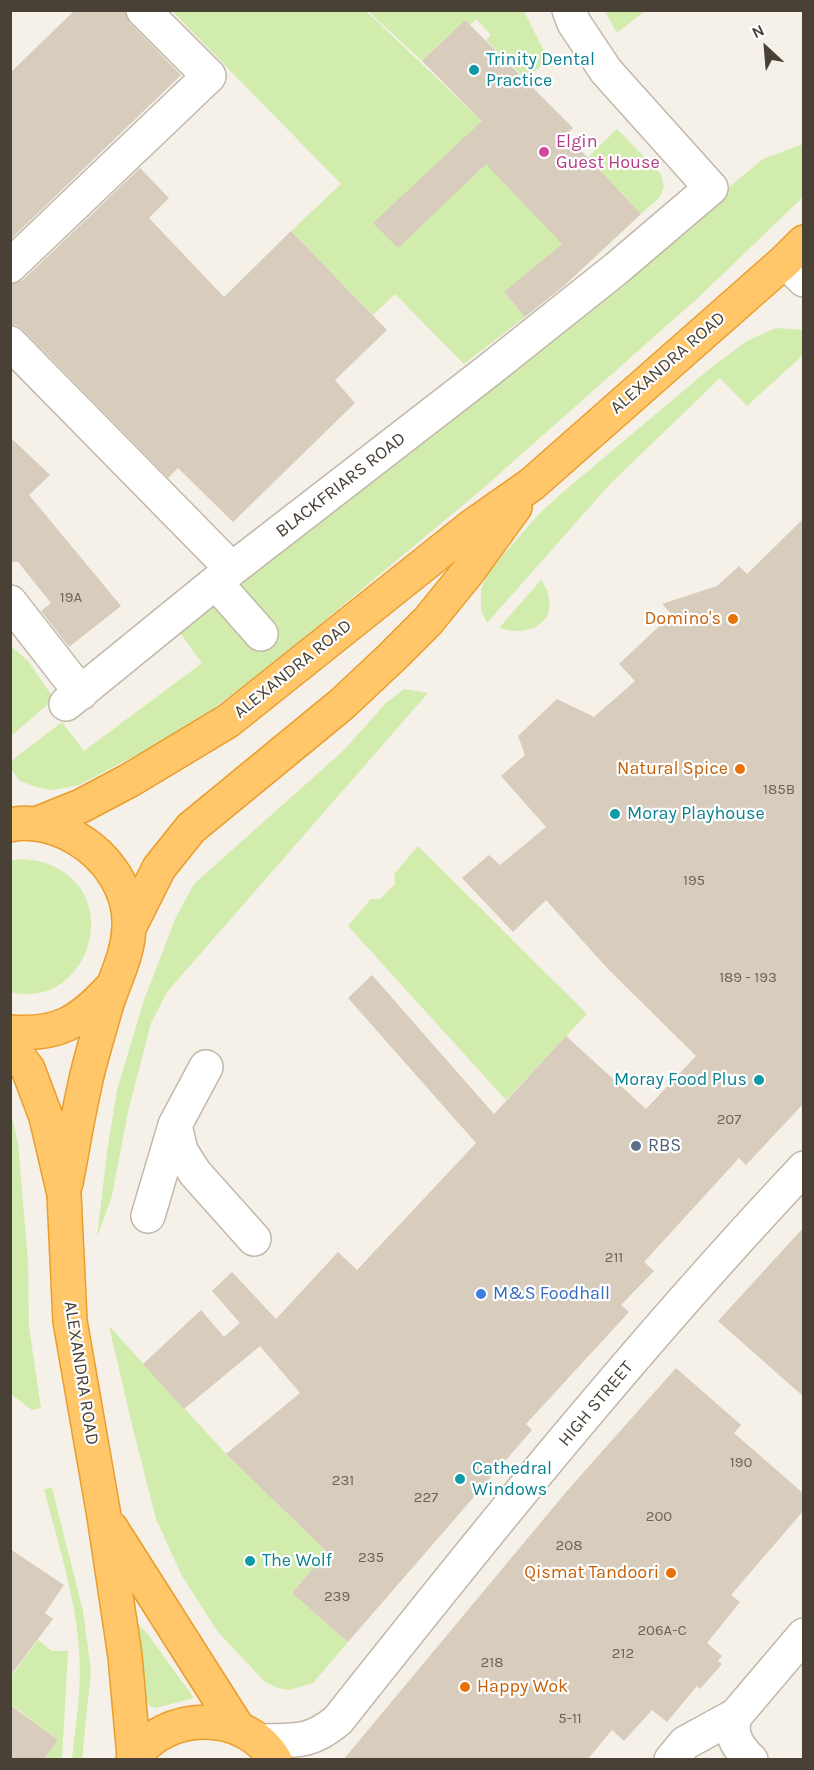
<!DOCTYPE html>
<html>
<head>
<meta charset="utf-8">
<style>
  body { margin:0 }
  #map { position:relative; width:814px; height:1770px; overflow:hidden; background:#f5f0e8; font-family:Karla,sans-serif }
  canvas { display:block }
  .frame { position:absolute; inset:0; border:12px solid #494136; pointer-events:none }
  .north { position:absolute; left:736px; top:18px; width:60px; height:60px; -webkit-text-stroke:4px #fff; paint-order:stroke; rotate:334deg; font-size:16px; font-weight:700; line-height:24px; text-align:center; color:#494136 }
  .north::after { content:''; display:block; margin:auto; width:21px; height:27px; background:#494136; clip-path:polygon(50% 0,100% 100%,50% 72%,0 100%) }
</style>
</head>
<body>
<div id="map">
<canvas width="814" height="1770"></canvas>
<div class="frame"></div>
<div class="north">N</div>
</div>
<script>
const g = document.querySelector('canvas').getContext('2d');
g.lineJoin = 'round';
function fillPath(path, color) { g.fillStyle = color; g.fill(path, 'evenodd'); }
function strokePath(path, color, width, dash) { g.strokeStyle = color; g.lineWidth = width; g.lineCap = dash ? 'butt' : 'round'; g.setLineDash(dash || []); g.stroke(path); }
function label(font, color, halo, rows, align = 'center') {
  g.font = font + ' Karla,sans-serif'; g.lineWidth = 4.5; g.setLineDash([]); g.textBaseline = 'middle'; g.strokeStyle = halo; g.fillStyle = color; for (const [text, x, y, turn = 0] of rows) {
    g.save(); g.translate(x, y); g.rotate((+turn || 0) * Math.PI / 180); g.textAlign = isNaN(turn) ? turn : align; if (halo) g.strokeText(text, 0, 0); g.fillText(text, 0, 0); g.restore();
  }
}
fillPath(new Path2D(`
  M604,10h41v1l-28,22z
  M172,11h194l116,110 104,110 -82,61 21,25 -61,47 -69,-70 -22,21 -82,-84 50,-47z
  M368,11h156l24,48 -22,21 -40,-40 5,-5 -15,-16 -6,6 -5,-5 -43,41z
  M617,129l44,45 3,13 -5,11 -18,16 -54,-56z
  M803,144v53l-103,99 -219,194 -211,176 -82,62 -109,57 -26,5 -17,-3 -16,-6 -9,-12v-8l51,-39 22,29 118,-88 -22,-30 418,-337 165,-137z
  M776,328l27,2v25l-56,51 -27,-28 -109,105 -124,140 -6,-13v-21l7,-17 50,-57 25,-23 150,-126 34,-25z
  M541,580c17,23 9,50 -23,51 -6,0 -13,-2 -19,-3z
  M11,646l18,16 25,37 -43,37z
  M404,689l24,4 -261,299 -16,31 -23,89 -16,84 -15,41 10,-85 10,-62 27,-90 32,-83 18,-33 150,-134 42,-47z
  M418,846l169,168 -81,86 -158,-174 23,-27h9l15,-15 -1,-10z
  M19,859c8,1 16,1 23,3 87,26 47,150 -31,130l-1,-131z
  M11,1114l7,29 10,119 1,65 12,81 -9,2 -21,-16z
  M109,1326l118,129 100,97 -35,41 56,49 -35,41 -24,7 -12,-2 -13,-7 -46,-49 -36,-56 -26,-57 -24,-94z
  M52,1488l31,123 8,60 -9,88h-10c4,-36 10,-73 7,-109 -3,-52 -22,-110 -35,-161z
  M138,1624l8,8 48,66 -38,10 -6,-2 -5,-8 -8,-64z
  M38,1640l14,11h16l-6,108h-19l15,-19 -47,-35v-29z`), '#d2ecad');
fillPath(new Path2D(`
  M75,10h50l5,13 51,52 -171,165v-167z
  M465,20l108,108 -7,7 75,79 -77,72 -39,31 -21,-25 58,-48 -76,-80 -88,84 -25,-25 109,-102 -60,-60z
  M140,168l29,30 -20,20 75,79 67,-66 96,99 -52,50 20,23 -122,119 -55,-54 -10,10 -145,-148 -7,-5h-6v-41l13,-4z
  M10,437l40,38 -21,20 92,111 -52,41 -28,-36 10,-8 -33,-41h-8z
  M804,518v585l-58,62 -7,-7 -95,104 10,9 -33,34 8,7 -103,112 6,6 -184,212 -56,-49 35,-41 -101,-98 74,-61 -40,-47 -76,63 -41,-45 58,-54 23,27 16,-14 -28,-32 20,-19 44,47 62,-67 19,18 119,-127 -128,-145 24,-23 122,139 72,-78 80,73 50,-53 -89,-88 -61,-68 -33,32 -51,-54 27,-23 11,10 46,-38 -45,-51 24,-21 -7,-19 39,-37 37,18 41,-36 -16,-17 53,-50 -10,-10 55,-18 22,-20 8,8z
  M804,1227v170l-86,-76z
  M676,1368l65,57 -7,8 70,61v16l-73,85 9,7 -33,41 15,13 -4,5 4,3 -22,25 -3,-3 -30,36 -15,-12 -28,31 -12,-11 -25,30h-244l224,-269z
  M10,1549l54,36 -19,28 8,6 -43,57z
  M10,1705l48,35 -15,20h-33z`), '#d8ccbc');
const minor = new Path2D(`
  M785,261l19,19
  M10,266l199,-190 -66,-66
  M10,343l222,226
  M216,583l45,51
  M10,602l71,91
  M66,704l166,-135 257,-199 128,-102 94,-80 -105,-117 -32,-48 -5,-13
  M206,1067l-31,58 6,26 14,22 59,66
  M148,1216l27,-91
  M736,1715c-8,18 2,33 15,45
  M259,1741c35,-1 51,3 79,-21 149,-188 301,-377 466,-552
  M671,1760l14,-17 51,-28 68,-80`);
const highway = new Path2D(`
  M36,824l45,-18 49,-26 98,-59 243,-194 61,-43 253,-223 19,-19
  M10,825c22,-5 47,2 66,13 31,18 55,52 53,89 -1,31 -16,54 -24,83 -7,26 -16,52 -21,79 -7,31 -12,63 -18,94
  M130,926l29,-58 32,-40 151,-124 50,-47 36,-36 39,-48 48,-66
  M10,1032c48,4 70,-10 101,-44
  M10,1046l18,23 18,48 18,77 6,127 34,195 21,140 9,101
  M111,1528l127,200
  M133,1760c30,-50 112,-51 142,0`);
strokePath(minor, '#c1b8a9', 36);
strokePath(highway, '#ea9d2d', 36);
strokePath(minor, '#fff', 33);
strokePath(highway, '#ffc769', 33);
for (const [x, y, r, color] of [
  [474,70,6,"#0f9aa8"],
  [544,152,6,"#d1479c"],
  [733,619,6,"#e8710a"],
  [740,769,6,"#e8710a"],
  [615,814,6,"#0f9aa8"],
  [759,1080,6,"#0f9aa8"],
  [636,1146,6,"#5c6f8a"],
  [481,1294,6,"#3f7fe0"],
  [460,1479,6,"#0f9aa8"],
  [250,1561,6,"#0f9aa8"],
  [671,1573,6,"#e8710a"],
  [465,1687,6,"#e8710a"]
]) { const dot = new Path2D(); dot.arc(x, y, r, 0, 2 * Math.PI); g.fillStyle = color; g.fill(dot); strokePath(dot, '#fff', 2); }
label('15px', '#6d6458', null, [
  ["19A",71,598],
  ["185B",779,790],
  ["195",694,881],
  ["189 - 193",748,978],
  ["207",729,1120],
  ["211",614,1258],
  ["190",741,1463],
  ["231",343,1481],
  ["227",426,1498],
  ["200",659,1517],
  ["208",569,1546],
  ["235",371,1558],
  ["239",337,1597],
  ["206A-C",662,1631],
  ["212",623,1654],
  ["218",492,1663],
  ["5-11",570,1719]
]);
label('18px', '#0d838f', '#fff', [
  ["Trinity Dental",486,60],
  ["Practice",486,81],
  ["Moray Playhouse",627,814],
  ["Moray Food Plus",747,1080,"right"],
  ["Cathedral",472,1469],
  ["Windows",472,1490],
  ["The Wolf",262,1561]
], 'left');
label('18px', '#b23c85', '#fff', [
  ["Elgin",556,142],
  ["Guest House",556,163]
], 'left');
label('18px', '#494136', '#fff', [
  ["ALEXANDRA ROAD",668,363,-41],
  ["BLACKFRIARS ROAD",341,485,-38],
  ["ALEXANDRA ROAD",293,669,-39],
  ["ALEXANDRA ROAD",81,1373,81],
  ["HIGH STREET",596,1404,-50]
]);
label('18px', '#c56008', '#fff', [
  ["Domino's",721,619],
  ["Natural Spice",728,769],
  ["Qismat Tandoori",659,1573],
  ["Happy Wok",477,1687,"left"]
], 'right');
label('18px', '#4e5e75', '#fff', [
  ["RBS",648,1146]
], 'left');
label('18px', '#366cbe', '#fff', [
  ["M&S Foodhall",493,1294]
], 'left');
</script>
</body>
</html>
